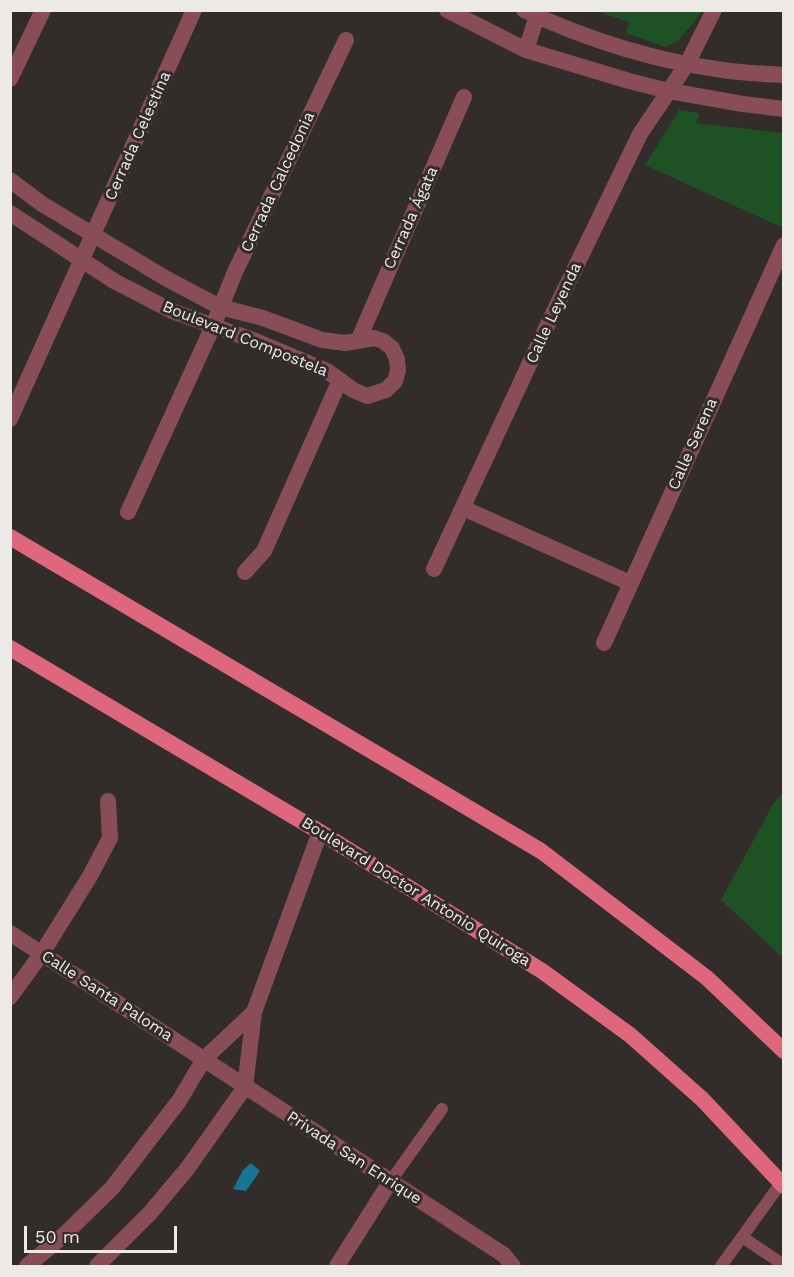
<!DOCTYPE html>
<html>
<head>
<meta charset="utf-8">
<style>
  body { margin:0 }
  #map { position:relative; width:794px; height:1277px; overflow:hidden; background:#322d2a; font-family:"Work Sans",sans-serif }
  canvas { display:block }
  .frame { position:absolute; inset:0; border:12px solid #ede9e7; pointer-events:none }
  .scale { position:absolute; left:24px; top:1226px; width:153px; height:27px; box-sizing:border-box; border:3px solid #ede9e7; border-top:0; padding-left:8px; font-size:18px; line-height:21px; white-space:nowrap; color:#ede9e7; -webkit-text-stroke:4px #322d2a; paint-order:stroke }
</style>
</head>
<body>
<div id="map">
<canvas width="794" height="1277"></canvas>
<div class="frame"></div>
<div class="scale">50 m</div>
</div>
<script>
const g = document.querySelector('canvas').getContext('2d');
g.lineJoin = 'round';
function fillPath(path, color) { g.fillStyle = color; g.fill(path, 'evenodd'); }
function strokePath(path, color, width, dash) { g.strokeStyle = color; g.lineWidth = width; g.lineCap = dash ? 'butt' : 'round'; g.setLineDash(dash || []); g.stroke(path); }
function label(font, color, halo, rows, align = 'center') {
  g.font = font + ' "Work Sans",sans-serif'; g.lineWidth = 6; g.setLineDash([]); g.textBaseline = 'middle'; g.strokeStyle = halo; g.fillStyle = color; for (const [text, x, y, turn = 0] of rows) {
    g.save(); g.translate(x, y); g.rotate((+turn || 0) * Math.PI / 180); g.textAlign = isNaN(turn) ? turn : align; if (halo) g.strokeText(text, 0, 0); g.fillText(text, 0, 0); g.restore();
  }
}
fillPath(new Path2D(`
  M596,11h107l-25,30 -13,6 -39,-14 3,-11z
  M679,110l21,3 -4,10 87,10 1,87 -3,7 -136,-62z
  M783,793v165l-62,-58 52,-96z`), '#1e5224');
fillPath(new Path2D(`
  M251,1163l9,8 -14,20 -13,-2 10,-19z`), '#177693');
strokePath(new Path2D(`
  M390,1182l52,-73
  M742,1237l42,28
  M721,1266l60,-83`), '#884d57', 12);
strokePath(new Path2D(`
  M447,10l79,40 103,31 40,10 74,13 41,5
  M524,10c62,29 131,51 199,60 20,3 41,4 61,5
  M526,50l13,-40
  M10,79l33,-69
  M10,180l32,24 125,75 53,28 43,11 59,22 23,3 29,-5 9,3 9,7 5,11 1,12 -3,10 -9,9 -19,6 -14,-6 -26,-19 -77,-32 -78,-28 -58,-30 -104,-68
  M358,341l106,-244
  M10,419l184,-409
  M463,508l167,75
  M128,512l85,-186 22,-54 111,-232
  M434,569l114,-245 92,-190 47,-70 27,-54
  M245,572l19,-21 76,-171
  M604,643l180,-398
  M10,933l494,322 9,11
  M10,997l32,-44 48,-77 20,-38 -2,-37
  M27,1266l36,-30 49,-48 67,-87 25,-42 50,-47
  M97,1266l53,-53 37,-44 58,-82 9,-75 66,-180
  M337,1266l53,-84`), '#884d57', 16);
strokePath(new Path2D(`
  M10,537l531,314 166,127 77,73
  M10,648l310,184 222,139 88,64 72,64 82,87`), '#de677e', 16);
label('16px', '#ede9e7', '#322d2a', [
  ["Cerrada Celestina",138,136,-66],
  ["Cerrada Calcedonia",278,182,-65],
  ["Cerrada Ágata",411,218,-66],
  ["Calle Leyenda",554,313,-65],
  ["Boulevard Compostela",245,339,22],
  ["Calle Serena",693,444,-66],
  ["Boulevard Doctor Antonio Quiroga",416,892,32],
  ["Calle Santa Paloma",107,996,33],
  ["Privada San Enrique",354,1158,33]
]);
</script>
</body>
</html>
